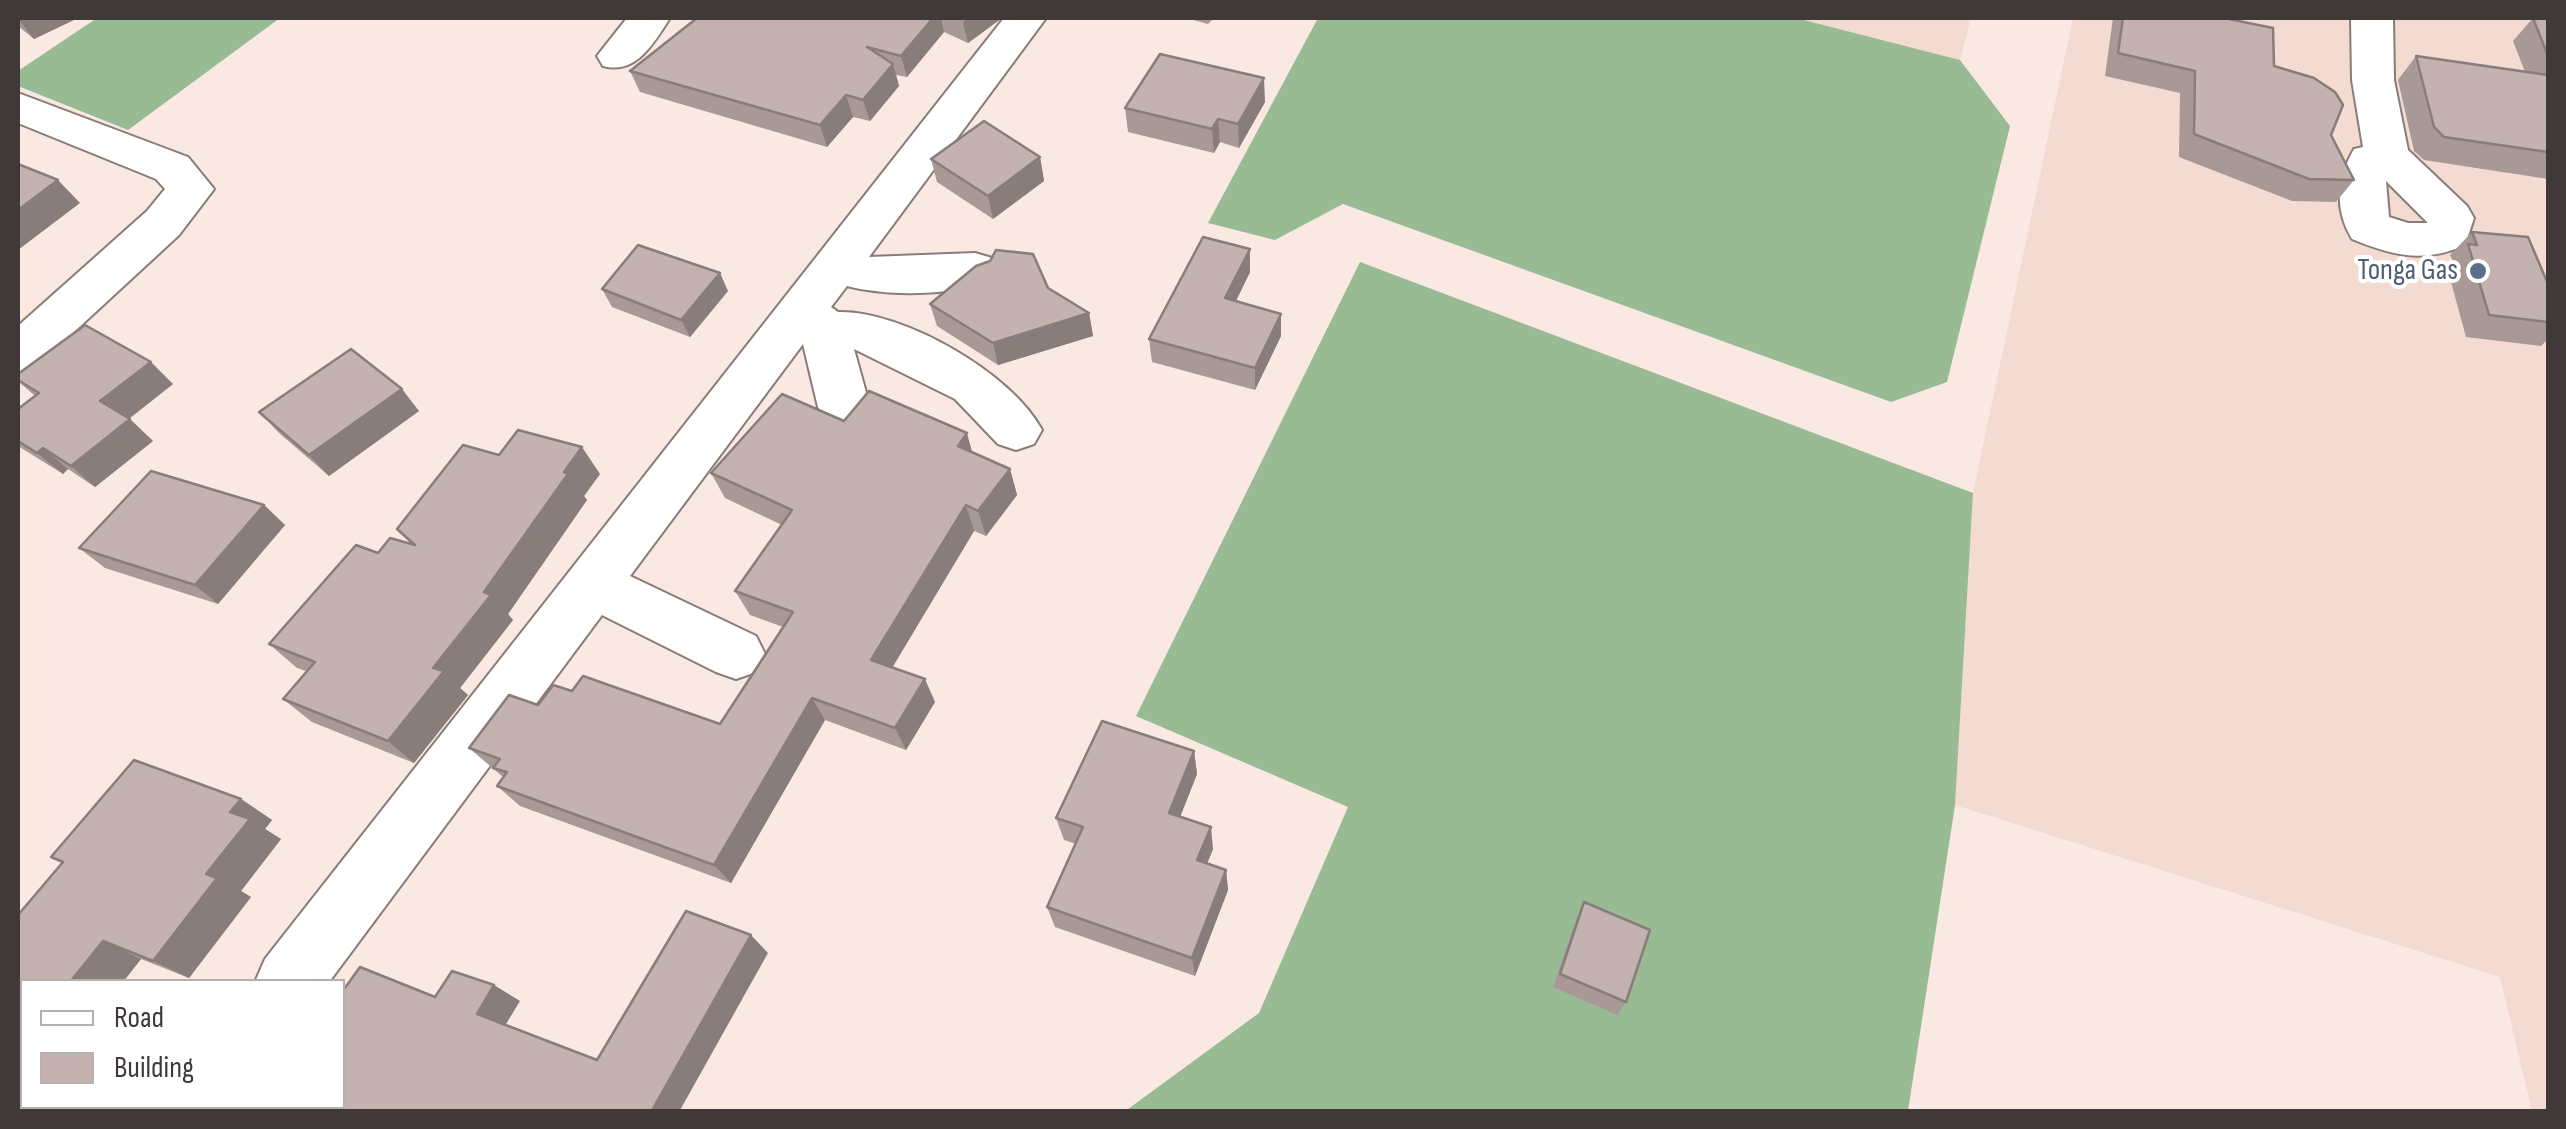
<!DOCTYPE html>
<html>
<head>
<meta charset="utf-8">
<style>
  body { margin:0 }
  #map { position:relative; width:2566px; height:1129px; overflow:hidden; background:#f9e9e2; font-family:"Sofia Sans Condensed",sans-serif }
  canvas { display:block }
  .frame { position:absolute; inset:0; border:20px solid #403937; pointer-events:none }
  .legend { position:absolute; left:20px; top:979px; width:325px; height:130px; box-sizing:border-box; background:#fff; border:2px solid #b3b0af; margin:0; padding:12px 18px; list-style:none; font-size:30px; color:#403937 }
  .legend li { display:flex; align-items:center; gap:20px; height:50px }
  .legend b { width:50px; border:2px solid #b3b0af }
</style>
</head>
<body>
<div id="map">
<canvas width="2566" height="1129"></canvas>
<div class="frame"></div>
<ul class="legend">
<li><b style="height:12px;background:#fff"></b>Road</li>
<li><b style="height:28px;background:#c3b2b0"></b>Building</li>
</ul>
</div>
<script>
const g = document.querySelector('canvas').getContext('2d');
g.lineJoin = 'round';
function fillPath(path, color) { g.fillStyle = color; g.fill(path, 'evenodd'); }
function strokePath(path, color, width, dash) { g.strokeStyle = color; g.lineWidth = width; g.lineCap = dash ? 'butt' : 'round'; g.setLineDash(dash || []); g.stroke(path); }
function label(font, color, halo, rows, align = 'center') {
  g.font = font + ' "Sofia Sans Condensed",sans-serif'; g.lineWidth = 8; g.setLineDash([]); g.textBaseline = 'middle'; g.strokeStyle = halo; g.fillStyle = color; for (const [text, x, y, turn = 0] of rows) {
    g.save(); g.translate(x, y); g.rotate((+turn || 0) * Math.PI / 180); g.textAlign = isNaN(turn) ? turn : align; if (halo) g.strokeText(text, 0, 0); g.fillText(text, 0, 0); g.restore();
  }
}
fillPath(new Path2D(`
  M1796,18h175l-11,42z
  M2073,18h475v1093h-16l-32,-134 -545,-172 18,-312z`), '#f3dbd1');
fillPath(new Path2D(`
  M97,18h183l-152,112 -110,-44v-15z
  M1318,18h478l164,42 50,66 -63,256 -56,20 -548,-198 -68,36 -67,-17z
  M1360,262l613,231 -18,312 -47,306 -784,1 135,-99 89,-206 -212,-91z`), '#98bb93');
const minor = new Path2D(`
  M627,18h43c-17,26 -34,57 -67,48l-6,-10z
  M1004,18h42l-177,239 106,-4 17,5 7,12 -7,12c-42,13 -103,15 -145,4l-16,21 7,5c64,-2 174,61 204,118l-8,14 -18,6 -18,-6 -43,-45 -101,-50 16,58 -8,14 -18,6 -18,-6 -8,-14 -15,-63 -173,232 126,60 9,18 -9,18 -20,7 -20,-7 -114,-57 -273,367h-74l10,-23z
  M2351,18h42l1,62 14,70 59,56 7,12 -9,27c-41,19 -74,10 -113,-6 -18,-30 -15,-61 2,-90l9,-2 -11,-67zM2386,181l41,41v1h-19l-19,-6z
  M18,93l170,64 26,32 -35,46 -143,132 -18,6v-47l129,-115 18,-22 -9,-10 -138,-56z
  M156,1106h70l-2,6h-70z`);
strokePath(minor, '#8a7c76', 4);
fillPath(minor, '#fff');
fillPath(new Path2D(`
  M18,18h60l-44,21 -16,-13z
  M697,18h305l-34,25 -24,-11 -37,45 -11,-2 3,11 -29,35 -17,-4 -26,30 -187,-55 -10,-21z
  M1186,18h28l-6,6z
  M2113,18h111l50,48 57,69 23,45 -18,22 -44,-1 -113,-44 1,-64 -75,-17z
  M2533,18l15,1v160l-124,-19 -10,-9 -16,-71 18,-24 109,16 -12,-31z
  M1265,102l-26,46 -19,-6 -6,11 -86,-21 -3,-24z
  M1040,157l4,24 -51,38 -56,-37 -6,-23z
  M2472,232l76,52v55l-7,7 -75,-9 -19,-70 6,-6 -3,-6z
  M1250,272l-14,29 45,13v22l-26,54 -103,-28 -3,-23z
  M1048,288l41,25 4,23 -95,29 -61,-39 -7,-22z
  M602,289l126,2 -38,46 -78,-30z
  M18,374l155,10 -44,35 24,22 -58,46 -27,-18 -5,5 -45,-28v-37l17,-13 -17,-15z
  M419,411l-90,65 -50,-43 -20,-21z
  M844,421l128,31 38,17 7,26 -31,41 -12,-5 -82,137 43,34 -29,48 -81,-30 -94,163 -211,-77 -23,-20 6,-9 -34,-29 69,-43 34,-14 148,33 63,-97 -33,-12 -15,-24 47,-66 -57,-27 -14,-25z
  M499,455l101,19 -16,22 3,4 -79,114 5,6 -53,68 8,7 -54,68 -102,-41 -29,-23 23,-28 -9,-3 -28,-24 109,-91 32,-10 -13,-14z
  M264,505l21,20 -67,79 -113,-36 -26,-20z
  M1194,751l3,23 -17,43 33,32 -6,14 19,7 2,20 -33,86 -140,-49 -8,-20 29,-63 -12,-4 -8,-22z
  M134,760l107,39 31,21 -7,9 16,10 -40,52 10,6 -62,81 -48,-19 -18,23h-101v124h67l-4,6h-67v-197l44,-52 -11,-6z
  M1584,902l42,100 -9,13 -64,-28 24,-70z`), '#a89997');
fillPath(new Path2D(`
  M21,18h57l-44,21 -16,-20z
  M933,18h8l3,14 -37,45 -6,-21z
  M969,18h33l-34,25 -5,-21z
  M893,64l6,22 -29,35 -7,-21z
  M1264,78l1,24 -26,46 -1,-24z
  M846,95l7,22 -26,30 -7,-22z
  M1218,119l2,23 -6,11 -2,-24z
  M1040,157l4,24 -51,38 -5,-23z
  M58,180l22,23 -62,47v-40z
  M1250,249v23l-24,49 -1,-23z
  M720,273l8,18 -38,46 -9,-17z
  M1089,313l4,23 -95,29 -5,-22z
  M1281,314v22l-26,54v-22z
  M151,362l22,22 -50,39 -23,-22z
  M402,389l17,22 -90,65 -20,-21z
  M130,419l23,22 -58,46 -24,-21z
  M967,433l7,26 -16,-13z
  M582,447l18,27 -16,22 3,4 -79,114 5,6 -53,68 8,7 -54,68 -26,-22 45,-73z
  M43,448l25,21 -5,5 -26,-21z
  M1010,469l7,26 -31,41 -8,-25z
  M264,505l21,20 -67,79 -23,-19z
  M966,505l8,26 -91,152 -12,-23z
  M925,679l10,23 -29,48 -11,-22z
  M812,698l13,22 -94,163 -17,-18z
  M1194,751l3,23 -24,61 -4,-22z
  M241,799l31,21 -7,9 16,10 -40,52 10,6 -62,81 -36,-17 53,-87 24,-62z
  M1211,827l2,22 -13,32 -3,-21z
  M1226,870l2,20 -33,86 -3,-18z
  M751,935l17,18 -89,159h-28z
  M103,941l38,18 -18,23h-53z
  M494,985l26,16 -17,28 -26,-15z
  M37,1106h52l-4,6h-52z`), '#887d7b');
const building = new Path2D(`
  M697,18h236l-32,38 -34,-9 26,17 -30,36 -17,-5 -26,30 -190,-54z
  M2123,18h101l49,10 1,38 40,12 21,14 8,13 -12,30 23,45 -45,-1 -115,-45 1,-63 -77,-18z
  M2533,18l15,1v37z
  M1160,54l104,24 -26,46 -20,-5 -6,10 -87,-21z
  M2416,56l132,19v77l-104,-15 -10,-10z
  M984,121l56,36 -52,39 -57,-37z
  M18,164l40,16 -40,30z
  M2472,232l56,5 20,47v38l-59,-7 -21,-71 9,1z
  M1203,237l47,12 -25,49 56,16 -26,54 -106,-29z
  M638,245l82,28 -39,47 -79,-31z
  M996,250l37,4 15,34 41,25 -96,30 -63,-39 46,-38 14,-5z
  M85,325l66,37 -51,39 30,18 -59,47 -28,-18 -6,5 -19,-12v-32l21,-16 -21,-13v-6z
  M351,349l51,40 -93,66 -50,-43z
  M869,391l98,42 -9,13 52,23 -32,42 -12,-6 -95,155 54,19 -30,49 -83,-30 -98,167 -217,-79 10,-14 -14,-4 7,-9 -31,-11 40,-53 29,10 15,-20 19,6 11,-15 137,48 73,-112 -58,-21 57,-81 -81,-37 71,-79 62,27z
  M518,430l64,17 -18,25 4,2 -84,118 7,3 -58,73 11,3 -56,70 -105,-42 32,-37 -46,-18 87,-99 22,8 12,-15 25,7 -18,-16 66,-84 36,10z
  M151,471l113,34 -69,80 -116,-37z
  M1102,721l92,30 -25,62 42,14 -14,33 29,10 -34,88 -145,-51 36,-80 -27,-9z
  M134,760l107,39 -11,13 20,7 -44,55 11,4 -64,83 -50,-20 -33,41h-48v124h15l-4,6h-15v-197l45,-53 -12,-5z
  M1584,902l66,28 -24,72 -66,-28z
  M686,911l65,24 -100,177h-348l-12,-6h51v-114l18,-25 75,30 17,-26 42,14 -17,29 120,46z`);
fillPath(building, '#c3b2b0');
strokePath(building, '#887d7b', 2.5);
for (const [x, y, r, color] of [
  [2478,271,10,"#5c6f8a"]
]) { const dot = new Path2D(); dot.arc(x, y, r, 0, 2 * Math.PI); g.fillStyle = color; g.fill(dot); strokePath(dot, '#fff', 4); }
label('30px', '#4e5e75', '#fff', [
  ["Tonga Gas",2458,271]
], 'right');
</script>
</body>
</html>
